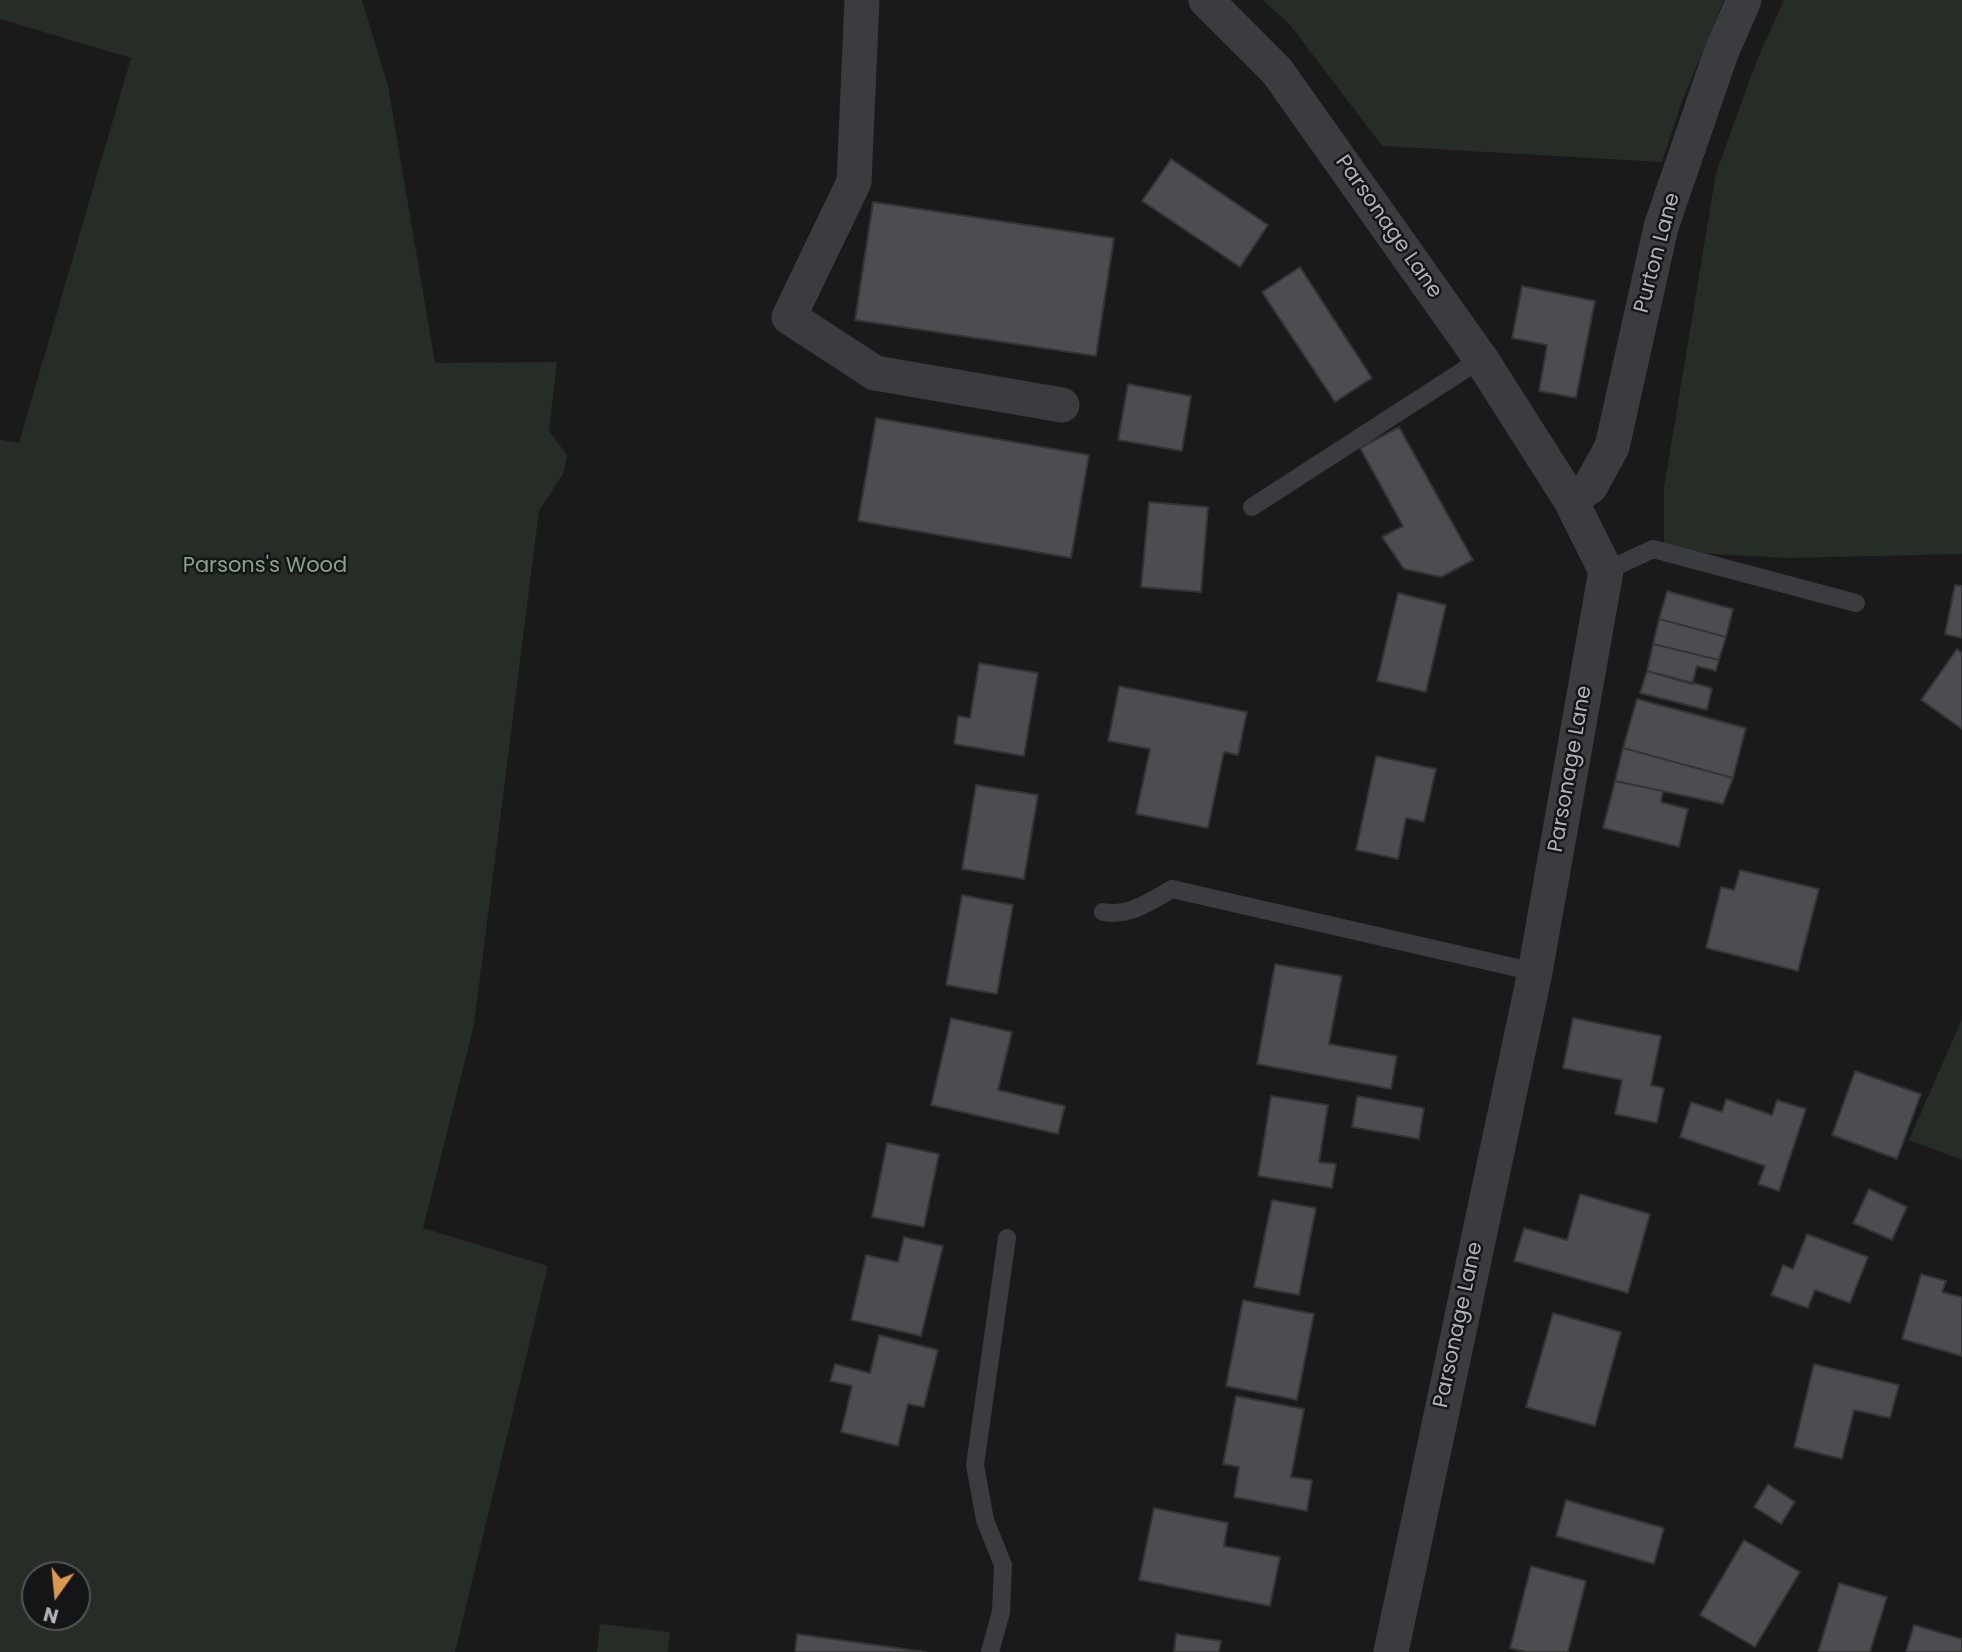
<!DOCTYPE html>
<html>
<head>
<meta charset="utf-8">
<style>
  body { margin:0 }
  #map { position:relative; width:1962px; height:1652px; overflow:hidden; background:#1a1a1b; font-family:Poppins,sans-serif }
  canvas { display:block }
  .north { position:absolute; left:21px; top:1561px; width:70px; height:70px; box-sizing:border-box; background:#141516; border:2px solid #525457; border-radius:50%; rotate:195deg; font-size:19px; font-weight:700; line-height:28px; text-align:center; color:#aeb3b9 }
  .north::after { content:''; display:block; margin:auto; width:24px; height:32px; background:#dd9850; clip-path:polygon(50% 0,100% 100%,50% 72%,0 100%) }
</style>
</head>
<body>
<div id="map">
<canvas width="1962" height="1652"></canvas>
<div class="north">N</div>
</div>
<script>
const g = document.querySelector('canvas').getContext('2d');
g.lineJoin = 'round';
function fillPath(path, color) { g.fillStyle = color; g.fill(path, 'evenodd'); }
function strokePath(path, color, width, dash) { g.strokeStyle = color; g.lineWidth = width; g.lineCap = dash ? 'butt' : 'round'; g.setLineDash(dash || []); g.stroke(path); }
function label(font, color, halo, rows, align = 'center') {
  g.font = font + ' Poppins,sans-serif'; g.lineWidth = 5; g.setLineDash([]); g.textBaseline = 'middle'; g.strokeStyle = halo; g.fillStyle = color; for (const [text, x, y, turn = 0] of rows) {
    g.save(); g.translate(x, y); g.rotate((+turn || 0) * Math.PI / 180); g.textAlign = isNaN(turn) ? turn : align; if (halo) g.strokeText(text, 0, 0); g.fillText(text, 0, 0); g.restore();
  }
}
fillPath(new Path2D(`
  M0,0h362l26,86 47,277 122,-1 -8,69 18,24 -3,17 -25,39 -65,514 -51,203 125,38 -93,386h-455v-1212l19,3 112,-385 -131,-39zM35,1575h42v42h-42z
  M1263,0h461l-43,104 -19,58 -280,-16 -91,-120z
  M1784,0h178v554l-176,4 -122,-7v-63l52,-315 41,-113z
  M1962,1019v141l-53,-20z
  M600,1624l70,8 -2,20h-71z`), '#262d26');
const building = new Path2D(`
  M1171,159l97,66 -28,42 -98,-66z
  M873,202l241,36 -18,118 -241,-36z
  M1300,267l72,111 -37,24 -73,-110z
  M1522,286l73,15 -19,97 -37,-7 8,-46 -35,-7z
  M1128,384l63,12 -9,55 -64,-11z
  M876,418l213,37 -18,103 -213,-37z
  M1399,427l74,133 -32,17 -37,-8 -22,-32 21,-11 -43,-78z
  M1149,502l59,5 -7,85 -60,-5z
  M1955,585l7,1v52l-17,-4z
  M1667,591l66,18 -7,28 -67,-18z
  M1398,593l48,12 -20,87 -49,-11z
  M1659,619l67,18 -7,23 -66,-16z
  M1653,644l66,16 -3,11 -19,-5 -5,18 -45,-13z
  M1957,649l5,4v76l-41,-29z
  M979,663l59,10 -14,83 -70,-12 4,-28 12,2z
  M1647,671l65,17 -5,22 -67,-17z
  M1119,686l128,26 -9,43 -14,-3 -16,76 -72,-14 14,-65 -42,-8z
  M1637,699l109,29 -13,50 -110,-30z
  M1623,748l110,30 -10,26 -108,-23z
  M1376,756l60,13 -12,53 -18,-4 -8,41 -42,-9z
  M1615,781l48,10 -2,11 27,7 -9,38 -76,-19z
  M976,785l62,10 -14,84 -62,-10z
  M1740,870l79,19 -21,82 -92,-23 15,-61 13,3z
  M962,895l51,10 -16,89 -51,-9z
  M1275,964l67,12 -13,68 68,12 -6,33 -134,-25z
  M951,1018l61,14 -14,58 67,16 -7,28 -127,-29z
  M1573,1018l88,18 -10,49 13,3 -7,35 -42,-9 7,-34 -59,-12z
  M1855,1071l66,23 -24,65 -65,-24z
  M1271,1096l57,9 -9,57 17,2 -4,24 -74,-12z
  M1357,1096l67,12 -5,31 -67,-12z
  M1726,1099l46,16 5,-15 29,9 -27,82 -21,-7 7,-18 -85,-29 11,-35 31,10z
  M887,1143l52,11 -15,73 -52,-10z
  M1869,1189l38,18 -15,33 -39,-17z
  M1580,1194l70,20 -22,79 -114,-32 10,-33 43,12z
  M1272,1200l44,8 -17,87 -45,-8z
  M1807,1234l61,23 -18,46 -35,-13 -7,18 -37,-13 12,-30 10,4z
  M904,1237l39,9 -22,90 -70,-16 15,-65 32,7z
  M1921,1274l25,7 -4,11 20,5v59l-60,-17z
  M1243,1300l71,14 -17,86 -71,-14z
  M1553,1313l68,19 -26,94 -69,-19z
  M879,1335l59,15 -14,57 -16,-3 -10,42 -57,-14 11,-46 -22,-5 5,-17 35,9z
  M1814,1364l85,21 -9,33 -36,-8 -12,49 -48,-12z
  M1236,1396l68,13 -13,68 21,3 -5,31 -73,-14 5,-30 -16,-3z
  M1768,1484l27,18 -14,22 -27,-17z
  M1566,1500l98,28 -10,36 -98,-28z
  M1154,1508l74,15 -4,23 56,11 -10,49 -131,-26z
  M1744,1540l56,32 -45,75 -55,-32z
  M1531,1566l55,15 -18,71h-42l-16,-4z
  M1839,1583l48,14 -17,55h-52z
  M1914,1625l48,14v13h-56z
  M797,1634l129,18h-131z
  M1176,1634l45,7 -2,11h-45z`);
fillPath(building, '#4c4d50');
strokePath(building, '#343437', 2);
strokePath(new Path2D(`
  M1252,507l229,-148
  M1606,571l47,-22 203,54
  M1103,912c26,5 48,-11 69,-23l363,83
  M990,1652l11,-40 2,-47 -18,-45 -10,-55 32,-227`), '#3b3c40', 18);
strokePath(new Path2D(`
  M862,0l-8,182 -65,135 86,56 187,32
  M1206,0l71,71 204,288 89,140 36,72 -71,401 -144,680
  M1570,499l20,-12 22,-40 49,-220 60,-174 23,-53`), '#3b3c40', 35);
label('21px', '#aeb3b9', '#141516', [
  ["Parsonage Lane",1388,227,55],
  ["Purton Lane",1658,253,-75],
  ["Parsonage Lane",1571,769,-80],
  ["Parsonage Lane",1459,1325,-78]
]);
label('21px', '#89a287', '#141516', [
  ["Parsons's Wood",265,567]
]);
</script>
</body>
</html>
